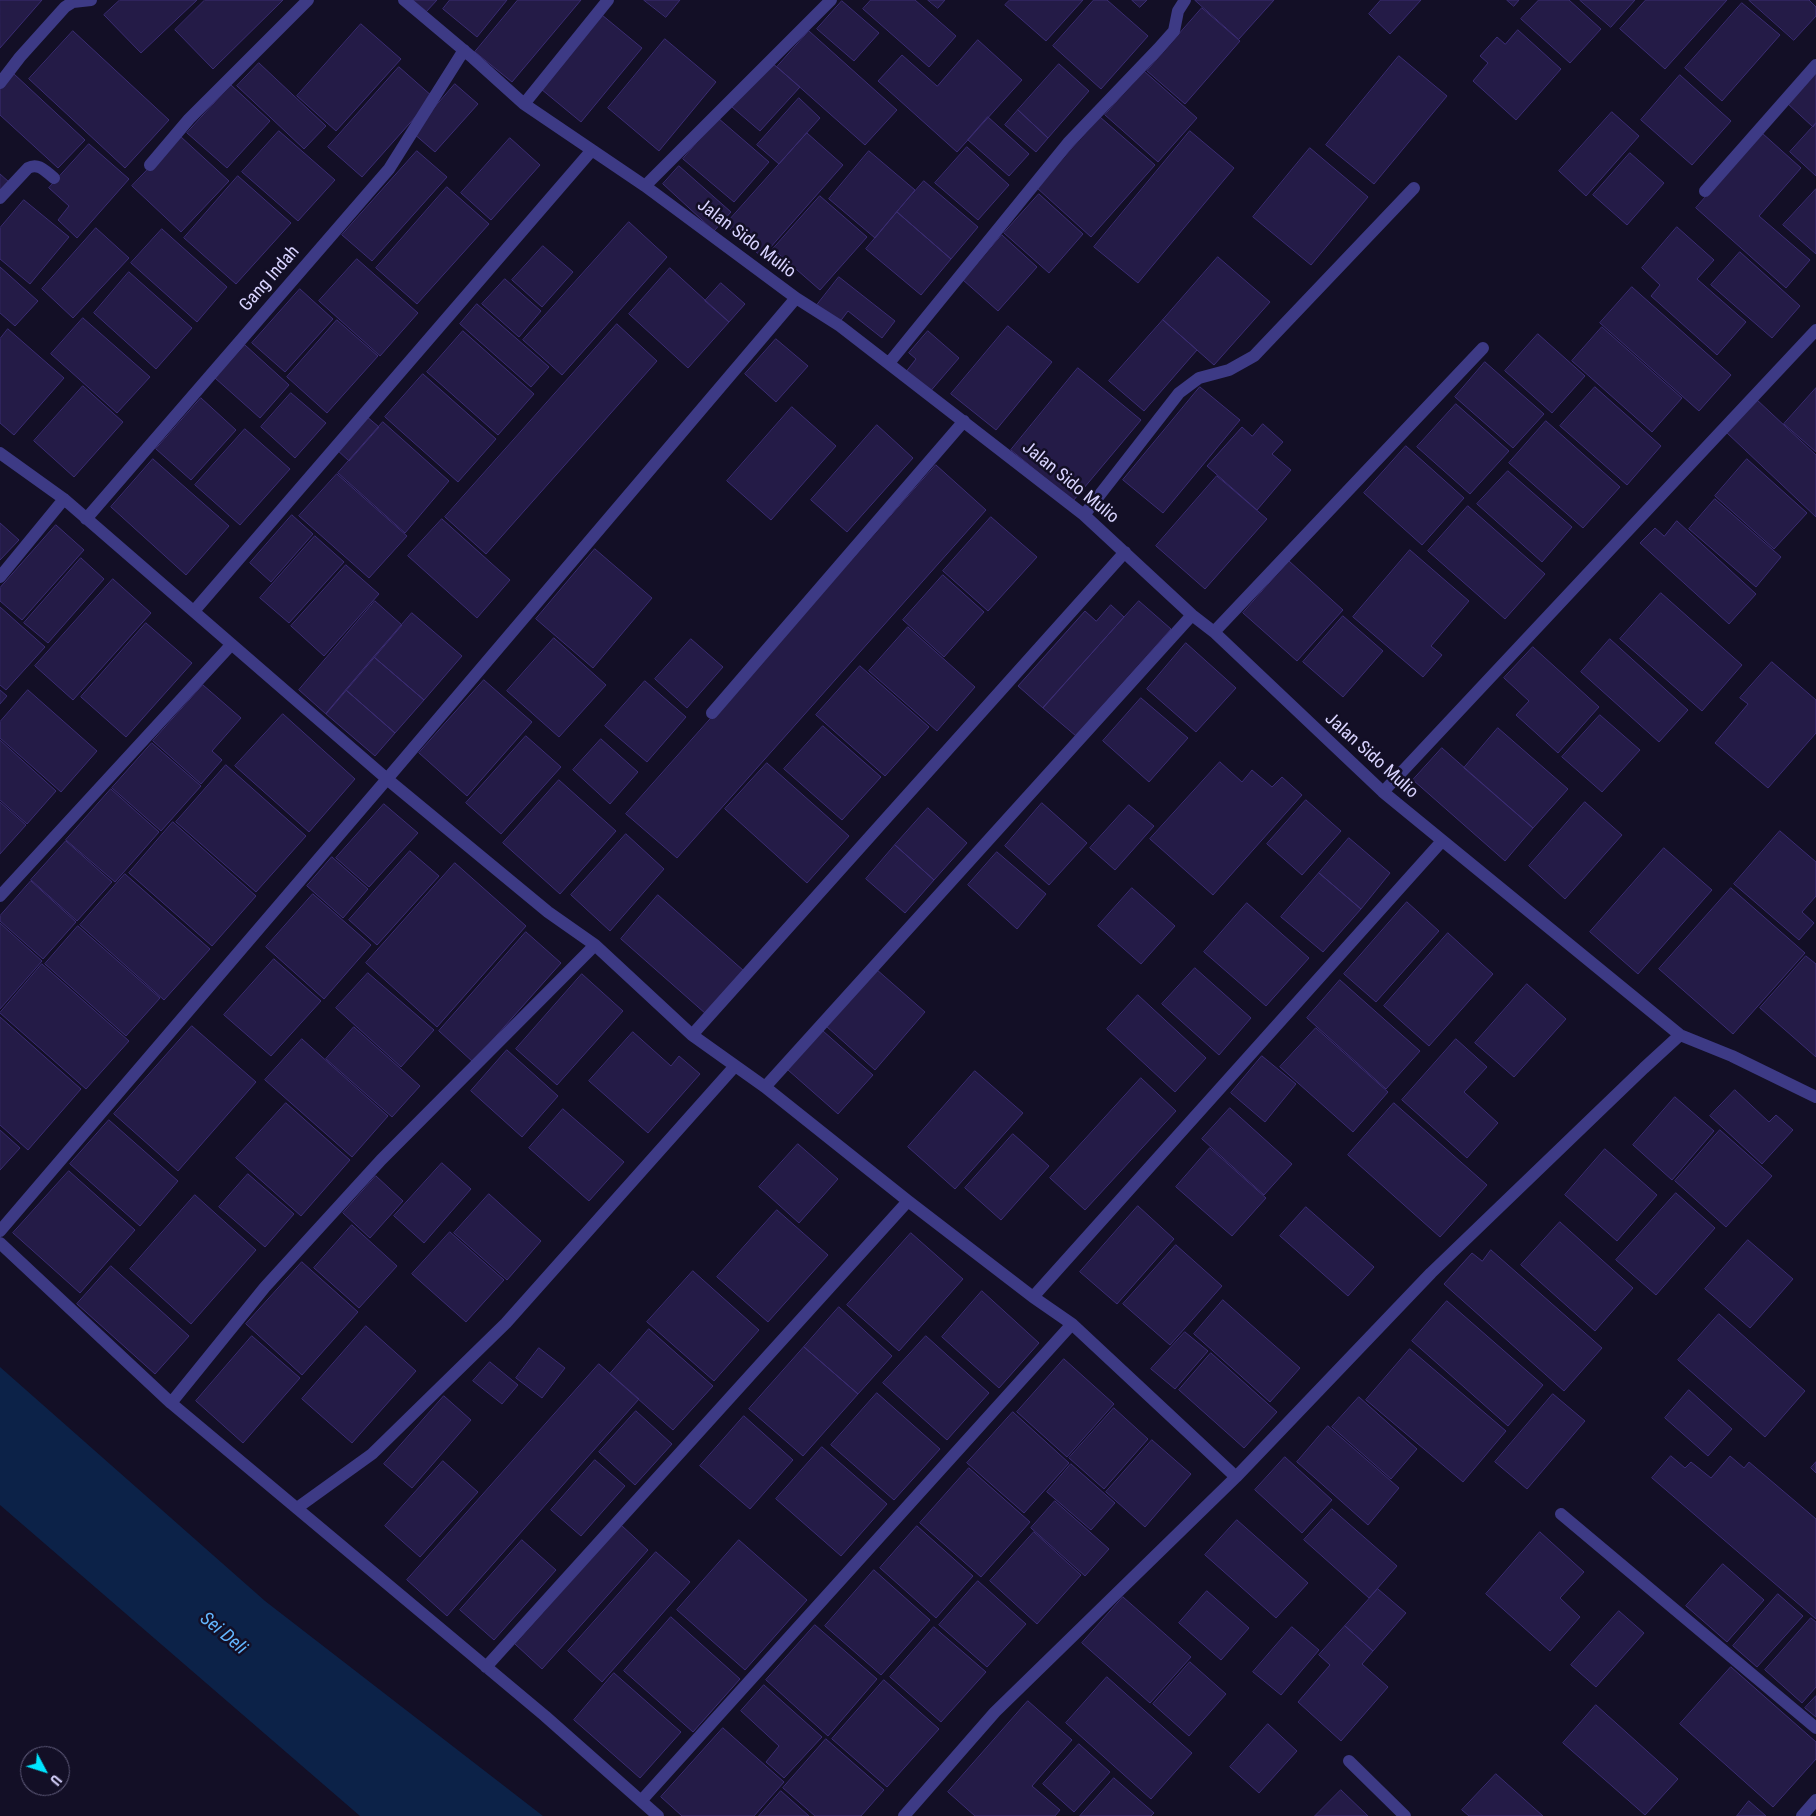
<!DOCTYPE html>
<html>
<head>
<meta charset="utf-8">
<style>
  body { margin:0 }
  #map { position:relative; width:1816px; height:1816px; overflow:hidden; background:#130f26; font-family:"Roboto Condensed",sans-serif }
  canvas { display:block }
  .north { position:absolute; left:20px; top:1746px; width:50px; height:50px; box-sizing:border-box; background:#130f26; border:1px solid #625e7d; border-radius:50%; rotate:130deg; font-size:14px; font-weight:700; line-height:20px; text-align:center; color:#d9d4ff }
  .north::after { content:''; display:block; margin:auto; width:18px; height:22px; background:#00e5ff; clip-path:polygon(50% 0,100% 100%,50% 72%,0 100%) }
</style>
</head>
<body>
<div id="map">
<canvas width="1816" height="1816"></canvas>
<div class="north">U</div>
</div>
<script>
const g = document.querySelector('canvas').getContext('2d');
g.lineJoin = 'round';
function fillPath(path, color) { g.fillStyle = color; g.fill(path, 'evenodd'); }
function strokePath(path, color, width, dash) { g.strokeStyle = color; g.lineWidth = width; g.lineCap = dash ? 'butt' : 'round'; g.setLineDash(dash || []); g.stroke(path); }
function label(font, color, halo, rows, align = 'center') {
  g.font = font + ' "Roboto Condensed",sans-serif'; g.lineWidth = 5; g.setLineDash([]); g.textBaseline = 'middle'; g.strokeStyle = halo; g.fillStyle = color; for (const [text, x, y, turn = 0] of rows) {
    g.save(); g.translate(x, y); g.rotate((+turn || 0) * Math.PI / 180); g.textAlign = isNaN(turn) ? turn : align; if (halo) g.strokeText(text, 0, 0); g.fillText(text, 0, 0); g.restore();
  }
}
fillPath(new Path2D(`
  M0,1367l265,234 278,215h-183l-360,-311z`), '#0c2248');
const building = new Path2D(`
  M0,0h42l-42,48z
  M120,0h77l-56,53 -37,-38z
  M205,0h78l-70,69 -38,-39z
  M413,0h24l-11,12z
  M450,0h57l-30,37 -34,-28z
  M518,0h63l-69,82 -37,-30z
  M644,0h36l-14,17z
  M871,0h44l41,36 -27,31 -66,-58z
  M928,0h17l-7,8z
  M1010,0h73l-37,41 -41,-36z
  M1094,0h13l41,36 -47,53 -48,-43z
  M1132,0h15l-7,7z
  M1195,0h79l-35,39z
  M1381,0h40l-31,34 -21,-20z
  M1507,0h12l-5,6z
  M1539,0h30l32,29 -31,34 -49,-44z
  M1580,0h55l-24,27z
  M1646,0h81l-62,69 -45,-40z
  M1749,0h60l7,7v9l-22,24z
  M842,1l37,32 -25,28 -37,-32z
  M1742,3l38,32 -58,66 -37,-33z
  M1202,8l38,33 -55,63 -38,-33z
  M602,15l40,33 -61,74 -40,-33z
  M361,24l40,35 -65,72 -39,-35z
  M1518,30l43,39 -45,51 -43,-39 15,-18 -8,-7 17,-19 8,7z
  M73,31l96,89 -44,48 -96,-89z
  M809,31l88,79 -32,35 -88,-78z
  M665,39l51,43 -57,69 -51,-43z
  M978,40l44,40 -65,72 -79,-71 24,-26 35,31z
  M1399,56l48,40 -73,88 -48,-39z
  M771,62l29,25 -40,44 -28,-24z
  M259,63l67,63 -22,23 -67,-63z
  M1059,64l30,27 -41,47 -30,-28z
  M399,67l34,30 -71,80 -34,-30z
  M1144,71l53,47 -39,44 -53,-47z
  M1816,71v52l-3,4 -26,-24z
  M14,74l71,66 -27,28 -58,-53v-26z
  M1680,75l51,46 -39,44 -51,-45z
  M455,84l23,20 -43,48 -22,-19z
  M231,85l39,36 -43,47 -40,-35z
  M799,98l21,20 -41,46 -22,-19z
  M1018,110l30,28 -12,14 -31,-27z
  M1612,112l27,24 -53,60 -27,-25z
  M988,117l41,37 -20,22 -41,-36z
  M1100,117l55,48 -64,72 -54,-49z
  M718,118l51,44 -35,40 -51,-43z
  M1816,123v53l-26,-24z
  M279,131l56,49 -37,41 -56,-49z
  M1190,131l44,37 -96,115 -44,-36z
  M807,133l36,32 -81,92 -37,-32z
  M1762,133l39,35 -42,48 51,44 -24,28 -90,-80z
  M180,136l49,45 -48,51 -49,-46z
  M510,138l30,27 -49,55 -30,-27z
  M89,144l40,35 -52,59 -19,-18 11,-14 -20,-18z
  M967,147l42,38 -31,35 -43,-37z
  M1310,148l58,49 -57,68 -58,-48z
  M417,151l30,26 -75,84 -30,-26z
  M869,151l46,39 -40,48 -46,-39z
  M1630,153l34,30 -37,42 -34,-30z
  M679,166l52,46 -17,19 -51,-47z
  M0,174l9,8 -9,10z
  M238,176l53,47 -55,61 -52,-46z
  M924,181l54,46 -27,32 -54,-47z
  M447,187l42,37 -72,80 -41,-36z
  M1816,189v65l-33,-29z
  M1039,194l44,40 -34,39 -45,-40z
  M820,196l47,41 -47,53 -47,-41z
  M24,200l45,37 -39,47 -30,-25v-31z
  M897,212l54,47 -30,36 -55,-46z
  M629,222l38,35 -105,118 -39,-35z
  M1677,227l37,33 -17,19 49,43 -29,33 -66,-59 9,-11 -18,-17z
  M96,228l33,30 -56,60 -31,-29z
  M162,229l65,58 -30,35 -66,-59z
  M1002,235l35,32 -39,44 -35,-31z
  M543,246l30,26 -31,35 -30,-27z
  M1740,252l60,54 -28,32 -61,-53z
  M1218,257l52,45 -56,63 -51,-45z
  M357,259l61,54 -38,43 -61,-55z
  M0,267l38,34 -23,25 -15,-13z
  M670,268l59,54 -41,46 -59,-54z
  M129,272l63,56 -36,41 -62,-56z
  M839,277l56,44 -13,17 -34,-27 -9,12 -22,-18z
  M505,279l36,32 -22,26 -37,-33z
  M721,283l24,21 -16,18 -24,-21z
  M1632,287l99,88 -32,36 -99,-88z
  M300,289l33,30 -48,53 -33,-29z
  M477,304l72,63 -18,20 -71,-63z
  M83,318l67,59 -33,36 -66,-59z
  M337,320l41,36 -51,57 -40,-36z
  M1163,320l34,30 -53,61 -35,-30z
  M617,324l40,37 -171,193 -41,-37z
  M1008,326l44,36 -56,68 -45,-36z
  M1602,327l80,71 -30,34 -80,-71z
  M8,329l56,49 -50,57 -14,-12v-84z
  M463,331l71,63 -36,41 -71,-63z
  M928,331l31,27 -31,36 -23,-21 11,-14 -7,-6z
  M1538,334l47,42 -33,37 -47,-42z
  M776,339l32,27 -32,36 -31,-28z
  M245,345l44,40 -29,33 -45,-40z
  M1485,362l59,52 -31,34 -58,-51z
  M1078,368l63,52 -68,81 -62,-51z
  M423,374l73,65 -38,43 -73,-65z
  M83,386l40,36 -49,55 -40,-36z
  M1200,387l40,33 -77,93 -40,-33z
  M1595,387l66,59 -34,39 -67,-59z
  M1816,388v64l-32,-28z
  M291,393l35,30 -31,35 -34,-31z
  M201,398l35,32 -45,50 -35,-31z
  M1756,399l60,56v62l-90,-85z
  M1456,404l53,47 -39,43 -53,-47z
  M792,407l44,39 -65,74 -44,-39z
  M366,416l13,11 -30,34 -13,-12z
  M1546,421l74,66 -37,41 -74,-65z
  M383,422l66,59 -44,52 -67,-60z
  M1263,424l20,18 -11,12 19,16 -34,40 -50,-44 35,-39 10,9z
  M877,425l36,33 -66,74 -36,-32z
  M245,429l45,40 -50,56 -45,-40z
  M1406,446l58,52 -42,47 -58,-52z
  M153,459l76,67 -43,49 -75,-68z
  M1747,459l60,54 -33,36 -59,-53z
  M936,465l50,45 -309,348 -51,-44z
  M1508,471l64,56 -30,35 -65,-58z
  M337,474l70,62 -38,42 -70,-62z
  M1217,476l50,43 -62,70 -49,-43z
  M1715,499l66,58 -25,30 -67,-58z
  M1468,506l77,68 -40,45 -77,-68z
  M292,515l21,19 -42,48 -21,-19z
  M991,517l46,40 -49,54 -45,-40z
  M442,519l68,61 -33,38 -69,-62z
  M1677,521l79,73 -27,30 -89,-81 15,-15 9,8z
  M0,523l19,17 -19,20z
  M56,525l28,25 -62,70 -22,-19v-13z
  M315,536l29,26 -55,61 -29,-25z
  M595,549l57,49 -59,70 -57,-49z
  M1410,550l59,51 -38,45 11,9 -19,22 -70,-60z
  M81,558l23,21 -56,64 -24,-20z
  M1289,561l54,49 -46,51 -54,-48z
  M346,565l33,29 -55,62 -33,-30z
  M943,575l41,37 -40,45 -41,-37z
  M113,579l38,34 -78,87 -38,-34z
  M1661,593l81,72 -40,46 -82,-72z
  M375,601l27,24 -76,89 -27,-24z
  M1139,601l32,28 -95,107 -33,-28z
  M1111,605l13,12 -81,91 -25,-22 67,-75 11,10z
  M0,607l45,40 -39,43 -6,-5z
  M412,613l50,43 -38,44 -50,-43z
  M1343,616l40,35 -40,46 -40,-35z
  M146,623l46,40 -66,74 -45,-40z
  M908,627l67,60 -38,44 -68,-60z
  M554,638l52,47 -47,52 -52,-46z
  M691,639l32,28 -36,41 -32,-29z
  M1610,639l78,71 -29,32 -78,-70z
  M1186,643l50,45 -40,44 -49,-43z
  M1533,647l66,60 -41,46 -42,-38 13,-14 -25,-23z
  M374,657l50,43 -29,33 -49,-43z
  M1772,662l44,38v33l-48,55 -53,-45 33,-39 -8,-6z
  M860,666l69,61 -44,49 -69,-61z
  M484,680l48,42 -65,74 -48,-43z
  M645,681l41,36 -39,45 -42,-36z
  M203,685l38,33 -29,33 10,9 -21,24 -48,-43z
  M0,690l7,6 -7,8z
  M28,690l69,61 -36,41 -61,-54v-16z
  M346,690l49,43 -20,23 -49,-42z
  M1141,698l47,40 -39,44 -46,-41z
  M283,714l72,65 -46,53 -74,-66z
  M1600,715l40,35 -38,42 -40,-35z
  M823,726l58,51 -39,43 -58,-51z
  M1498,728l70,61 -35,39 -69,-60z
  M526,736l35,31 -60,67 -35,-31z
  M601,739l37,33 -28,32 -37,-34z
  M0,740l56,51 -29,33 -27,-24z
  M152,743l49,43 -40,45 -49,-43z
  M1442,748l91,80 -28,33 -92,-81z
  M1220,762l22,20 10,-12 20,17 10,-10 20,18 -89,100 -63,-56z
  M767,763l82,73 -42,47 -82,-74z
  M226,765l80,71 -50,56 -80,-70z
  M559,780l57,51 -56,63 -57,-51z
  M111,789l48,43 -44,50 -49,-42z
  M1306,800l35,31 -39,44 -35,-31z
  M0,802l26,23 -26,29z
  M1585,802l37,33 -57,64 -36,-33z
  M1042,803l45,40 -38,42 -44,-39z
  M384,804l34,29 -49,54 -33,-29z
  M1129,805l25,21 -39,44 -25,-22z
  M928,808l39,35 -33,37 -39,-35z
  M173,822l83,74 -44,50 -83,-73z
  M1780,831l36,31v34l-14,16 12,11 -15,17 -65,-56z
  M626,834l38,35 -54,62 -39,-36z
  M1349,838l41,35 -29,36 -42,-36z
  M66,841l46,41 -35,39 -46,-41z
  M895,845l39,35 -29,33 -39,-34z
  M1664,848l48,42 -74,84 -48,-42z
  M410,851l29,25 -62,69 -28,-25z
  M997,852l49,42 -29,35 -49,-44z
  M332,857l36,32 -25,29 -36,-32z
  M455,863l71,63 -89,101 -71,-64z
  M1319,873l42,36 -38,43 -42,-35z
  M125,874l85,75 -46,51 -84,-75z
  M31,881l45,41 -33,37 -43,-38v-5z
  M1132,888l43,38 -34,38 -43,-38z
  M1731,888l74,65 -72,81 -74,-65z
  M313,894l58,51 -47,54 -58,-52z
  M658,895l86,76 -38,43 -85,-75z
  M1407,902l32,29 -63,71 -32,-28z
  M1247,903l62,55 -43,48 -62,-54z
  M0,923l42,38 -42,48z
  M78,926l82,72 -34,38 -81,-72z
  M526,932l35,31 -88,99 -34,-31z
  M1448,933l45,41 -64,72 -45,-40z
  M1806,956l10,8v93l-56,-49z
  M274,959l47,42 -50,55 -47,-41z
  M42,964l87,77 -43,48 -86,-76z
  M1195,968l56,50 -32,37 -57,-51z
  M876,969l49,43 -50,58 -49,-44z
  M368,973l66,57 -33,37 -65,-59z
  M582,974l41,37 -66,74 -41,-36z
  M1340,980l80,71 -34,38 -79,-71z
  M1527,984l39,35 -52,58 -39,-34z
  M1138,995l68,63 -31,34 -68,-63z
  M0,1017l81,72 -53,61 -28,-25z
  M192,1026l64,56 -78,89 -64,-57z
  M354,1027l66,59 -28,31 -66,-58z
  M1316,1028l72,64 -35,40 -73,-65z
  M823,1031l50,44 -35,39 -50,-44z
  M633,1032l38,34 8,-10 21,18 -52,59 -59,-52z
  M302,1039l86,77 -36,41 -87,-77z
  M1456,1039l31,28 -23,25 34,31 -31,35 -65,-58z
  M507,1050l51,46 -36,41 -51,-46z
  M1262,1056l34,28 -31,38 -34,-29z
  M975,1071l48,42 -68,76 -47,-42z
  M1141,1078l35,33 -91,99 -35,-32z
  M1735,1090l34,32 7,-7 17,15 -31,34 -52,-48z
  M1675,1097l39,34 -42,49 -39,-35z
  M286,1103l64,57 -49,56 -65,-58z
  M1394,1103l93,82 -47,52 -92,-82z
  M1230,1108l62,56 -28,31 -62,-56z
  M563,1109l61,53 -35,39 -60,-53z
  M109,1120l69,61 -38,45 -70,-62z
  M0,1130l20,18 -20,22z
  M1720,1130l52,46 -46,51 -51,-46z
  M1013,1134l36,32 -48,54 -36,-32z
  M798,1144l40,35 -39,44 -40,-36z
  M1210,1148l56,50 -34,38 -56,-49z
  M1605,1149l52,46 -40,46 -52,-46z
  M442,1163l29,26 -47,54 -30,-27z
  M69,1171l66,59 -55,63 -67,-60z
  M248,1174l46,40 -29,33 -46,-40z
  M376,1176l27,25 -33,37 -27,-25z
  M1676,1193l39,35 -59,67 -40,-35z
  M489,1194l52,47 -34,39 -53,-47z
  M195,1195l61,55 -65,74 -61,-55z
  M1138,1206l36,33 -57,65 -37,-32z
  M1306,1207l68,60 -26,29 -68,-60z
  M777,1210l51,45 -60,67 -51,-45z
  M1560,1222l73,66 -38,43 -74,-66z
  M352,1225l45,41 -38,42 -45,-40z
  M450,1232l54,48 -38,42 -54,-48z
  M911,1233l52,46 -64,72 -52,-46z
  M1748,1240l45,39 -43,49 -45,-39z
  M1176,1245l46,41 -52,59 -47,-41z
  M1491,1250l111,98 -38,43 -120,-107 28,-31 10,8z
  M302,1262l56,50 -56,63 -56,-51z
  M111,1266l78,70 -34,38 -78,-70z
  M693,1271l66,59 -45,51 -67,-59z
  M982,1291l57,52 -40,45 -57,-51z
  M1223,1300l77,68 -30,34 -76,-68z
  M1447,1301l96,84 -35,41 -96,-85z
  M839,1307l53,49 -34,38 -54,-47z
  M1719,1314l86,77 -40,46 -87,-77z
  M366,1326l50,45 -64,72 -50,-44z
  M649,1329l64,57 -40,44 -63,-56z
  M1185,1332l23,19 -33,38 -24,-20z
  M252,1336l48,42 -57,65 -47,-42z
  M926,1336l63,57 -42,47 -64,-57z
  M804,1347l54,47 -55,62 -54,-47z
  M539,1348l26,20 -23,30 -26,-20z
  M1410,1349l96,82 -43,51 -97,-82z
  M1211,1353l66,59 -33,36 -65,-58z
  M1064,1359l50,45 -47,53 -50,-45z
  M490,1362l28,23 -16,19 -29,-23z
  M599,1364l40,35 -192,217 -40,-36z
  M1689,1390l43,39 -24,27 -43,-38z
  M877,1393l63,56 -46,51 -63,-55z
  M1553,1394l32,27 -58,68 -32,-27z
  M444,1396l27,24 -59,68 -28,-24z
  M1359,1397l58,52 -26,30 -59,-52z
  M1114,1408l34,31 -44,50 -35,-31z
  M636,1411l36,33 -37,41 -36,-33z
  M1013,1412l56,51 -45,50 -57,-50z
  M744,1416l49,44 -43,49 -50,-43z
  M1328,1426l71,62 -31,37 -71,-63z
  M1152,1440l39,34 -46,53 -39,-35z
  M822,1447l65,57 -46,52 -65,-57z
  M1671,1456l14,12 6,-6 20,16 19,-22 14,12 5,-6 67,57v100l-164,-141z
  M1285,1457l47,43 -30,33 -47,-43z
  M595,1460l30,26 -44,50 -30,-26z
  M443,1461l35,31 -58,65 -35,-31z
  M1816,1462v11l-5,-5z
  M1071,1464l44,39 -24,27 -44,-38z
  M969,1468l61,54 -49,55 -61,-54z
  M1055,1501l54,48 -24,27 -54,-48z
  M1332,1509l65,57 -28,32 -65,-58z
  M1237,1520l71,63 -32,35 -71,-63z
  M621,1525l27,25 -106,119 -27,-25z
  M917,1526l56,50 -37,42 -56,-50z
  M1034,1532l47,43 -44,49 -47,-43z
  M1540,1532l44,40 -24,26 20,19 -30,34 -64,-57z
  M522,1540l34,30 -62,70 -34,-30z
  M739,1540l68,60 -62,70 -68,-60z
  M656,1552l34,30 -88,100 -34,-31z
  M1723,1564l41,36 -37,42 -41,-36z
  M874,1570l56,50 -49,55 -56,-49z
  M978,1581l48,43 -39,43 -48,-42z
  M1378,1589l28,24 -33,38 -28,-25z
  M1207,1591l42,37 -28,32 -42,-37z
  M1778,1594l25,22 -46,51 -24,-21z
  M1123,1597l68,60 -41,46 -68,-60z
  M1619,1611l25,22 -48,54 -25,-22z
  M671,1617l69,62 -47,53 -69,-61z
  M1811,1618l5,4v65l-14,16 -37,-33z
  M815,1625l62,54 -49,57 -62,-56z
  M1345,1626l28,25 -11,13 26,23 -47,54 -43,-39 32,-37 -11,-10z
  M934,1627l52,45 -45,50 -51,-45z
  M1292,1627l27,23 -38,45 -28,-23z
  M1190,1662l36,32 -37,42 -36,-32z
  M1731,1667l85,75v17l-43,48 -93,-83z
  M614,1673l67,59 -41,46 -66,-58z
  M1107,1677l85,76 -41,46 -85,-76z
  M884,1680l55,49 -52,58 -55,-48z
  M764,1685l58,52 -38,41 -18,-16 13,-16 -38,-35z
  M1816,1696v21l-11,-9z
  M1028,1701l44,39 -40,46 28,24 -5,6h-80l-27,-24z
  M1596,1705l82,74 -33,36 -82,-72z
  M1268,1724l29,27 -38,42 -29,-26z
  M723,1728l61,54 -30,34h-72l-21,-19z
  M826,1739l58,51 -23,26h-46l-32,-28z
  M1079,1744l31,28 -36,40 -31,-28z
  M1496,1774l47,42h-74l-7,-6z
  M1114,1778l40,35 -3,3h-71z
  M1341,1790l27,26h-53z
  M781,1791l28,25h-50z
  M1749,1801l17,15h-29z`);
fillPath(building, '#241b47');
strokePath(building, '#3b2d73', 1);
strokePath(new Path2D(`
  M404,0l69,58 51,46 121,82 151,112 44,28 244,189 108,100 22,17 169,160 297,243 52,21 84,41
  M0,83l20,-26 45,-50 8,-5 18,-2
  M524,104l84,-104
  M150,165l39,-46 119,-119
  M645,186l186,-186
  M1705,191l111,-126
  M0,198l28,-30c11,-6 18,4 26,10
  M889,363l179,-220 90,-94 16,-18 4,-20 7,-11
  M0,453l64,46 323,280 161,133 47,33 97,90 73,52 143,114 125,96 39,27 164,153
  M1084,515l95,-122 20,-15 30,-8 25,-14 160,-168
  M86,519l303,-350 75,-119
  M0,577l64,-78
  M194,611l398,-461
  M1214,632l269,-284
  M712,713l252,-292
  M1383,792l433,-462
  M0,896l231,-251
  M692,1035l433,-483
  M765,1087c142,-158 286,-314 427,-472
  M0,1231l387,-452 409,-481
  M0,1243l171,160 374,313 113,100
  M1033,1297l409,-456
  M171,1403l94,-116 116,-127 214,-215
  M297,1508l75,-54 134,-131 229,-257
  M1561,1514l255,214
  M486,1667l422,-466
  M1349,1761l56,55
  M641,1801l431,-477
  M904,1816l91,-104 241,-235 195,-204 213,-205 36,-33
  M1802,1816l14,-16`), '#3d3a85', 12);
label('18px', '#d9d4ff', '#130f26', [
  ["Jalan Sido Mulio",746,239,37],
  ["Gang Indah",270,279,-49],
  ["Jalan Sido Mulio",1070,483,39],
  ["Jalan Sido Mulio",1371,756,42]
]);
label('italic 19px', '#62b6ff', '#130f26', [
  ["Sei Deli",223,1634,40]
]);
</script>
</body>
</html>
